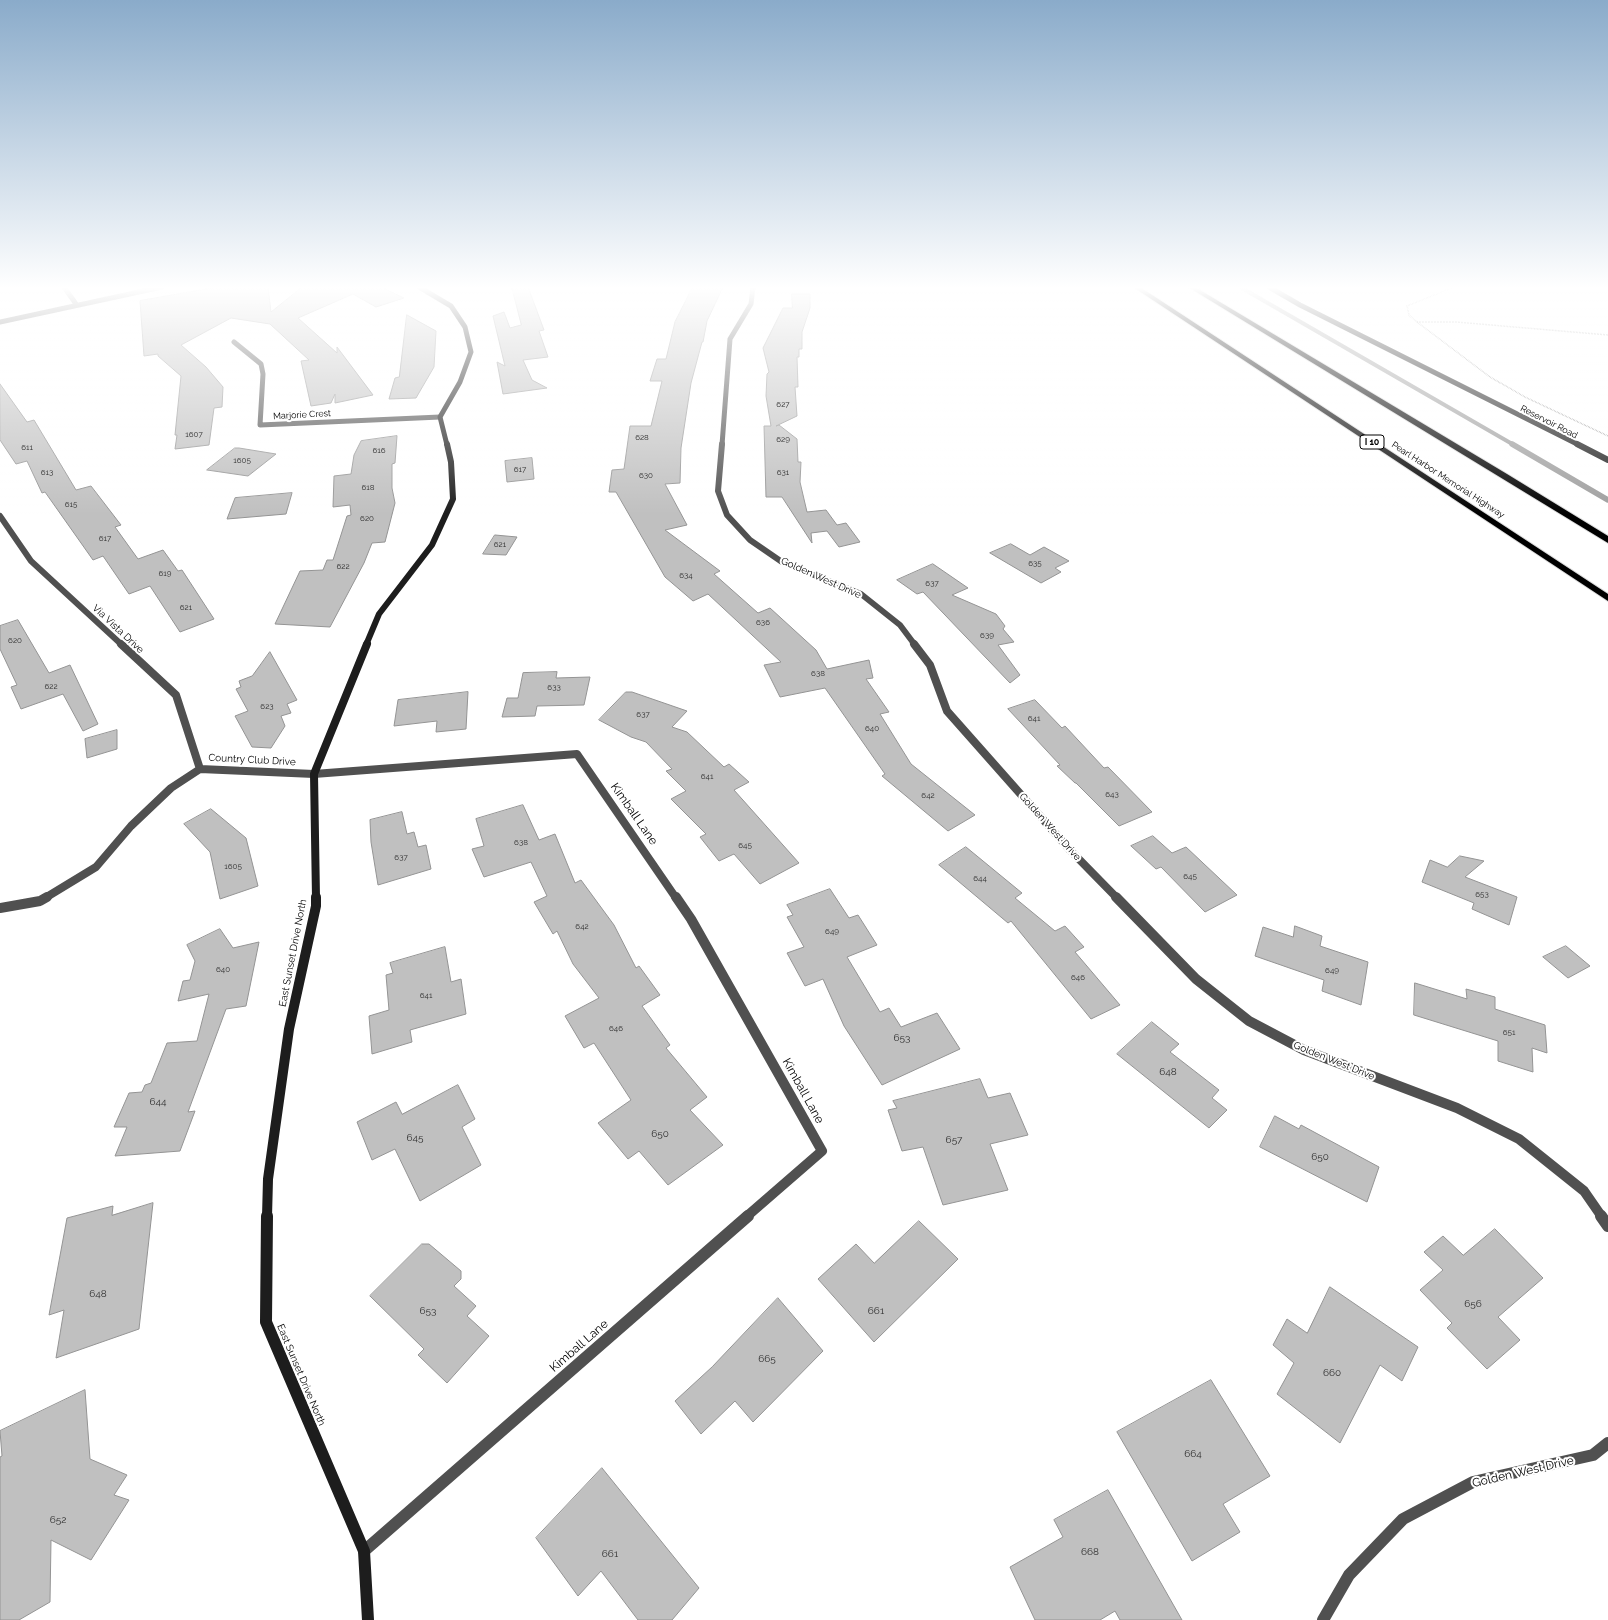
<!DOCTYPE html>
<html>
<head>
<meta charset="utf-8">
<style>
  body { margin:0 }
  canvas { display:block; background:#fff }
</style>
</head>
<body>
<canvas width="1608" height="1620"></canvas>
<script>
const g = document.querySelector('canvas').getContext('2d');
g.lineJoin = 'round';
function strokePath(path, color, width, dash) { g.strokeStyle = color; g.lineWidth = width; g.lineCap = dash ? 'butt' : 'round'; g.setLineDash(dash || []); g.stroke(path); }
function fillPath(path, color) { g.fillStyle = color; g.fill(path, 'evenodd'); }
function label(font, color, halo, rows, align = 'center') {
  g.font = font + ' Raleway,sans-serif'; g.lineWidth = 4; g.setLineDash([]); g.textBaseline = 'middle'; g.strokeStyle = halo; g.fillStyle = color; for (const [text, x, y, turn = 0] of rows) {
    g.save(); g.translate(x, y); g.rotate((+turn || 0) * Math.PI / 180); g.textAlign = isNaN(turn) ? turn : align; if (halo) g.strokeText(text, 0, 0); g.fillText(text, 0, 0); g.restore();
  }
}
strokePath(new Path2D(`
  M1240,287l274,158`), '#9e9e9e', 4);
strokePath(new Path2D(`
  M1512,444l96,56`), '#9e9e9e', 5.5);
const building = new Path2D(`
  M218,287h50l3,25 31,-25h79l23,11 -28,9 -23,-13 -55,24 39,35v-6l36,48 -38,8v-9l-4,9 -20,3 -10,-45 8,-1 -39,-36 -39,-6 -50,27 25,22 17,20 -1,20 -8,1 -5,37 -34,4 2,-14h-2l6,-59 -23,-20v-2l-14,2 -4,-55z
  M512,287h16l16,43 -5,1 9,26 -25,3 9,20 15,8 -44,6 -6,-32 8,4 -12,-50 11,-4 6,16 11,-3z
  M693,287h30l-16,34 -4,21h-1l-11,41 -10,65 -1,35 -15,1 22,41 -22,5 55,41 -6,3 44,39 12,-5 46,42 11,19 42,-9 4,18 -7,1 23,33 -9,2 31,50 64,51 -27,16 -66,-55 3,-2 -60,-86 -45,9 -16,-32 17,-3 -73,-68 -15,7 -28,-24 -49,-85h-7l3,-22 12,-1 6,-43h21l11,-45h-12l7,-22h9l9,-37z
  M792,294h18v14l-8,24v17h-3v8h-2l1,30h-3l2,29 -21,10 3,-1 18,14 1,23h3l-1,20 7,30 19,-2 11,15 9,-2 14,19 -21,5 -12,-16 -16,2 1,10 -30,-46h-16l-2,-71h7l-5,-30 1,-22 2,-2 -6,-24 20,-40h9z
  M407,315l29,16 -2,36 -18,31 -27,1 6,-21 4,-1z
  M0,384l27,38 7,-2 42,70 15,-4 30,39 -6,2 23,32 25,-9 15,21 4,-1 32,49 -34,13 -30,-46 -21,8 -26,-38 -10,4 -48,-68 -3,1 -15,-32 -11,3 -16,-24z
  M397,436l-2,27 -3,1v24l3,15 -10,39 -13,1 -8,20 -34,64 -55,-3 25,-53 23,-1 4,-10h6l14,-44 4,-1 -1,-10 -17,2 1,-31 17,-2 3,-19 7,-14z
  M235,448h4l37,6 -28,22 -41,-6z
  M532,458l2,21 -27,3 -2,-21z
  M292,493l-6,21 -59,5 8,-21z
  M495,535l22,2 -11,18 -23,-1z
  M1011,544l19,11 14,-8 25,14 -14,7 6,4 -20,11 -51,-30z
  M933,564l35,24 -16,7 44,19 9,12 -2,3 11,13 -16,3 22,30 -10,8 -87,-91 -6,2 -20,-14z
  M18,620l31,53 21,-8 28,59 -15,7 -20,-37 -42,15 -10,-22 6,-2 -17,-36v-23z
  M270,652l27,48 -10,4 4,9 -10,3 4,10 -14,22 -19,-1 -17,-31 13,-5 -12,-22 5,-2 -2,-6 13,-5z
  M557,672l-1,6 34,-1 -6,28 -47,1 -2,10 -33,1 5,-19h11l5,-25z
  M468,692l-2,37 -30,3 1,-11 -43,5 4,-26z
  M626,692h6l55,19 -15,16 15,5 37,35 5,-3 20,18 -15,8 65,73 -39,21 -26,-30 -15,7 -19,-24 6,-3 -35,-35 15,-8 -20,-20 6,-2 -26,-27 -15,-5 -32,-17z
  M1035,700l27,28 3,-2 39,42 4,-1 44,45 -33,14 -43,-43h-1l-18,-17 3,-1 -52,-56z
  M117,730v19l-30,9 -2,-19z
  M523,805l16,35 16,-6 20,49 6,-3 33,45 22,43 3,-2 21,29 -18,11 28,39 -4,3 41,49 -17,13 33,35 -55,40 -29,-34 -11,8 -30,-36 33,-23 -37,-57 -10,5 -19,-32 34,-18 -26,-34 -16,-33 -4,3 -19,-32 13,-6 -16,-34 -47,15 -12,-28 12,-3 -8,-27z
  M211,809l35,29 12,48 -38,13 -10,-47 -26,-28z
  M402,812l5,22 7,-2 4,15 8,-2 5,24 -53,16 -7,-43 -1,-22z
  M1153,836l19,17 14,-6 51,48 -32,17 -44,-45 -5,2 -25,-23z
  M966,847l56,46 -7,5 40,33 10,-5 19,21 -9,5 45,53 -29,14 -80,-98 -3,2 -69,-58z
  M1460,856l24,5 -19,16 52,20 -8,28 -37,-16 2,-6 -52,-21 8,-22 17,7z
  M830,889l19,29 9,-3 19,30 -30,12 33,55 9,-4 12,19 36,-14 23,36 -78,36 -38,-59 -21,-47 -18,7 -18,-33 17,-6 -17,-30 6,-2 -6,-10z
  M1295,926l27,10 -2,10 48,16 -7,43 -39,-14 2,-11 -69,-24 8,-29 30,10z
  M220,929l13,19 26,-6 -13,64 -20,3 -38,103 7,-1 -15,40 -65,5 12,-29h-13l15,-34 13,-1 3,-7 6,-2 16,-40 30,-2 12,-47 -31,7 5,-20 7,-1 5,-19 -8,-16z
  M1566,946l24,20 -22,12 -25,-21z
  M445,947l6,35 10,-3 5,35 -56,16 2,12 -40,12 -3,-38 20,-6 -3,-35 7,-2 -3,-10z
  M1415,983l52,16 -1,-10 29,8v12l50,16 2,28 -15,-5 1,24 -35,-11v-20l-84,-26z
  M1152,1022l27,22 -9,8 49,38 -7,8 15,12 -18,18 -92,-74z
  M980,1079l8,19 22,-5 18,42 -38,9 18,46 -65,15 -20,-58 -21,4 -14,-41 9,-2 -4,-7z
  M458,1085l17,34 -13,8 19,38 -61,36 -25,-52 -23,11 -15,-38 39,-20 6,12z
  M1275,1116l24,13 2,-4 78,42 -12,35 -107,-55z
  M153,1203l-14,126 -83,29 8,-48 -15,5 18,-97 46,-12 -1,9z
  M919,1221l39,38 -84,83 -56,-63 38,-35 18,19z
  M1495,1229l48,49 -45,39 22,23 -33,29 -40,-41 5,-5 -32,-33 23,-20 -19,-18 19,-16 20,19z
  M422,1244h7l32,27v8l-7,7 22,20 -9,10 22,20 -42,47 -29,-28 6,-6 -54,-53z
  M1330,1287l88,60 -16,34 -22,-16 -40,78 -63,-49 17,-31 -21,-18 14,-26 20,14z
  M778,1298l45,53 -70,71 -18,-21 -34,33 -26,-33 37,-34z
  M1211,1380l59,96 -47,28 17,28 -48,29 -75,-129z
  M85,1390l5,69 37,16 -13,20 15,5 -38,60 -40,-20 -1,62 -31,18h-19v-163l2,-1 -2,-25z
  M602,1468l97,120 -27,32h-34l-37,-49 -23,25 -42,-58z
  M1108,1490l74,130h-62l-5,-9 -15,9h-65l-25,-53 53,-30 -9,-17z`);
fillPath(building, '#c0c0c0');
strokePath(building, '#949494', 1);
const highway = new Path2D(`
  M1133,287h7l468,307v7z
  M1188,287h7l312,187 101,62v7z`);
strokePath(highway, '#dbdbdb', 2);
strokePath(new Path2D(`
  M1417,322l-8,-7 -2,-9 47,-19
  M1608,335l-152,-13h-39l73,55 35,20 83,39`), '#727272', 1.5, [0.5, 1]);
strokePath(new Path2D(`
  M64,287l12,17
  M0,322l162,-35
  M234,342l27,22 2,10 -3,51 180,-8
  M722,445l8,-106 21,-35 2,-17`), '#505050', 5);
strokePath(new Path2D(`
  M722,444l-4,47 9,24 23,25 32,22 79,32 39,31 15,20
  M0,516l31,45 91,84`), '#505050', 6);
strokePath(new Path2D(`
  M121,644l55,51 24,74
  M914,644l16,21 17,46 123,139 47,48
  M45,898l51,-31 35,-41 40,-38 29,-19 114,5 263,-20 99,144`), '#505050', 8);
strokePath(new Path2D(`
  M676,897l15,22 131,232 -76,66
  M1116,897l80,82 53,42 55,29 153,58 62,31 65,52 18,26
  M0,908l40,-7 7,-4`), '#505050', 10);
strokePath(new Path2D(`
  M1601,1216l7,10
  M364,1551l384,-335
  M1323,1620l26,-45 54,-56 70,-37 120,-27 15,-12`), '#505050', 12);
strokePath(new Path2D(`
  M419,287l32,19 14,21 6,25 -11,30 -20,35 7,28
  M1269,287l31,18 279,140`), '#1d1d1d', 5);
strokePath(new Path2D(`
  M1577,444l31,16
  M366,645l13,-31 53,-69 21,-46 -2,-37 -4,-18`), '#1d1d1d', 6);
strokePath(new Path2D(`
  M316,898l-2,-124 53,-130`), '#1d1d1d', 8);
strokePath(new Path2D(`
  M267,1217l1,-38 21,-150 27,-123v-9`), '#1d1d1d', 10);
strokePath(new Path2D(`
  M267,1216l-1,106 98,229 4,69`), '#1d1d1d', 12);
fillPath(highway, '#000');
const sky = g.createLinearGradient(0, 0, 0, 514);
sky.addColorStop(0, '#8aabca');
sky.addColorStop(0.56, '#fff');
sky.addColorStop(1, '#ffffff00');
g.fillStyle = sky;
g.fillRect(0, 0, 1608, 514);
label('8px', '#303030', null, [
  ["627",783,405],
  ["1607",194,435],
  ["628",642,438],
  ["629",783,440],
  ["611",27,448],
  ["616",379,451],
  ["1605",242,461],
  ["617",520,470],
  ["613",47,473],
  ["631",783,473],
  ["630",646,476],
  ["618",368,488],
  ["615",71,505],
  ["620",367,519],
  ["617",105,539],
  ["621",500,545],
  ["635",1035,564],
  ["622",343,567],
  ["619",165,574],
  ["634",686,576],
  ["637",932,584],
  ["621",186,608],
  ["636",763,623],
  ["639",987,636],
  ["620",15,641],
  ["638",818,674],
  ["622",51,687],
  ["633",554,688],
  ["623",267,707],
  ["637",643,715],
  ["641",1034,719],
  ["640",872,729],
  ["641",707,777],
  ["643",1112,795],
  ["642",928,796],
  ["638",521,843],
  ["645",745,846],
  ["637",401,858],
  ["1605",233,867],
  ["645",1190,877],
  ["644",980,879],
  ["653",1482,895],
  ["642",582,927],
  ["649",832,932],
  ["640",223,970],
  ["649",1332,971],
  ["646",1078,978],
  ["641",426,996],
  ["646",616,1029],
  ["651",1509,1033]
]);
label('9px', '#000', '#fff', [
  ["Marjorie Crest",302,415,-3],
  ["Reservoir Road",1549,422,27],
  ["Pearl Harbor Memorial Highway",1448,480,33]
]);
for (const [x, y, w] of [
  [1372,442,24]
]) { const box = new Path2D(); box.roundRect(x - w / 2, y - 7, w, 14, 3); g.fillStyle = '#fff'; g.fill(box); strokePath(box, '#000', 1); }
label('bold 9px', '#000', null, [
  ["I 10",1372,442]
]);
label('10px', '#000', '#fff', [
  ["Golden West Drive",821,578,24],
  ["Via Vista Drive",118,629,43],
  ["Country Club Drive",252,760,3],
  ["Golden West Drive",1050,827,48],
  ["East Sunset Drive North",293,953,-79],
  ["Golden West Drive",1334,1061,22],
  ["East Sunset Drive North",301,1375,67]
]);
label('10px', '#303030', null, [
  ["653",902,1038],
  ["648",1168,1072],
  ["644",158,1102],
  ["650",660,1134],
  ["645",415,1138],
  ["657",954,1140],
  ["650",1320,1157],
  ["648",98,1294],
  ["656",1473,1304],
  ["653",428,1311],
  ["661",876,1311],
  ["665",767,1359],
  ["660",1332,1373],
  ["664",1193,1454],
  ["652",58,1520],
  ["668",1090,1552],
  ["661",610,1554]
]);
label('12px', '#000', '#fff', [
  ["Kimball Lane",634,814,55],
  ["Kimball Lane",803,1091,61],
  ["Kimball Lane",579,1346,-41],
  ["Golden West Drive",1523,1472,-13]
]);
</script>
</body>
</html>
